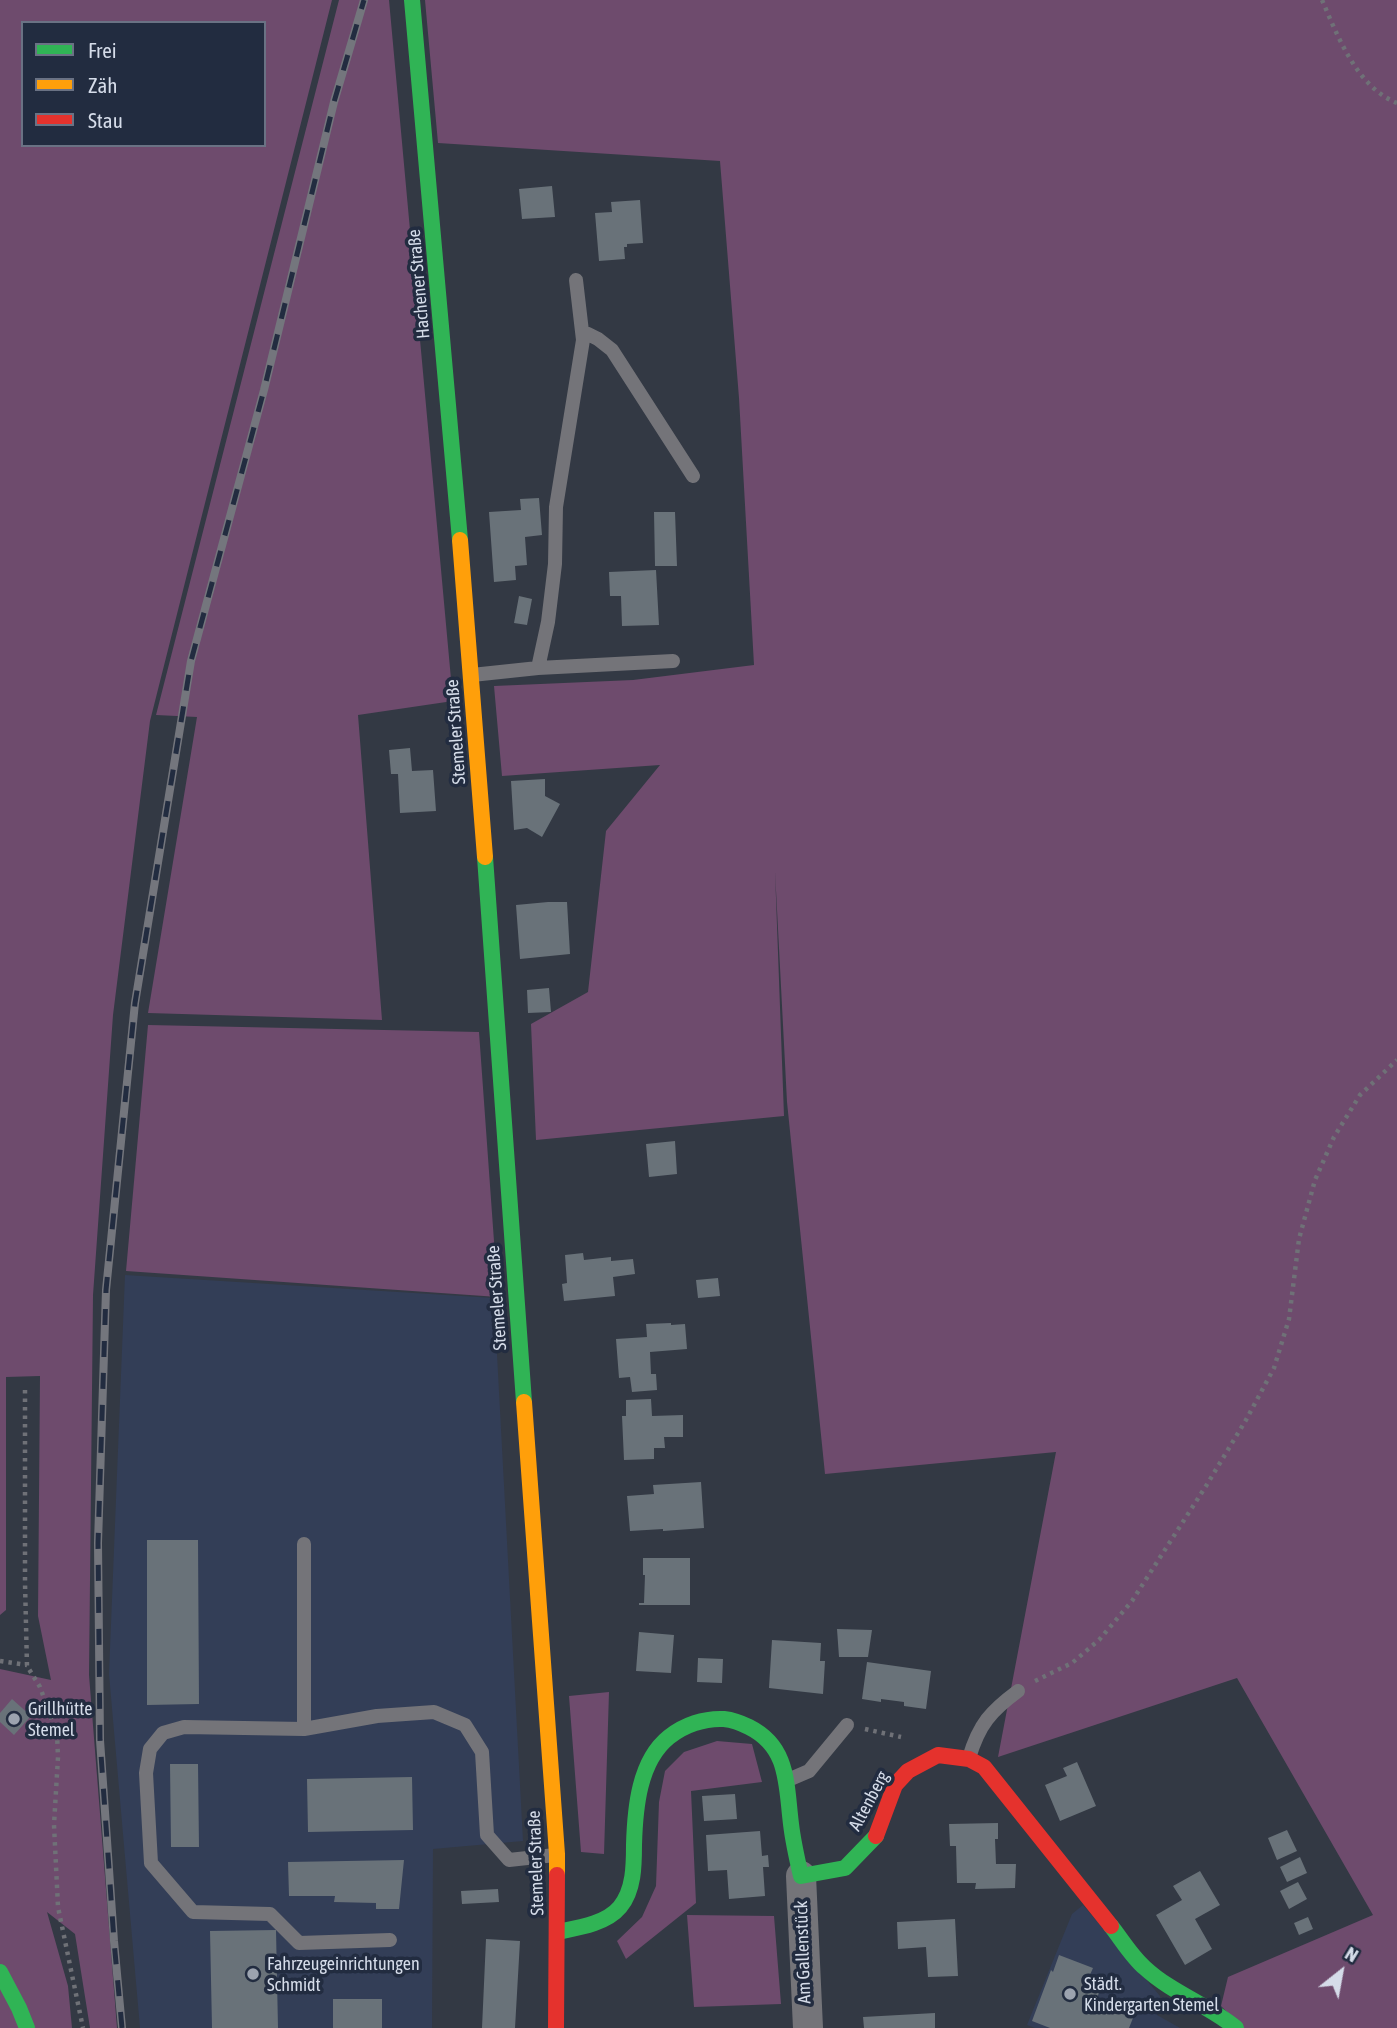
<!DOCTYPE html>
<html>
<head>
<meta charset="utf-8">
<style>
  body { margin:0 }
  #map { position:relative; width:1397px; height:2028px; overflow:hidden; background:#333944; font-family:"Asap Condensed",sans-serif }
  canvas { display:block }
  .legend { position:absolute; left:21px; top:21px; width:245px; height:126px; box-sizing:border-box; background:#222c40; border:2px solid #6a7284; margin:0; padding:9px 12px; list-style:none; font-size:21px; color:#d5dce9 }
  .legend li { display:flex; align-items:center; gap:14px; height:35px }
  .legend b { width:35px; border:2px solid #6a7284 }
  .north { position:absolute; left:1306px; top:1937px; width:70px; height:70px; -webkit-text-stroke:5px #222c40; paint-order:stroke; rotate:31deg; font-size:19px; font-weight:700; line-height:28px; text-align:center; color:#d5dce9 }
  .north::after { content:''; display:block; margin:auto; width:24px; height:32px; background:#d5dce9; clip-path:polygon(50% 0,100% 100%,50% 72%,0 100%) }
</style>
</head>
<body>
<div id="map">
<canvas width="1397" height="2028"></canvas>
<ul class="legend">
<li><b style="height:9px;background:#30b455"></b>Frei</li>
<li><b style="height:9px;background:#ff9f0a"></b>Zäh</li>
<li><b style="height:9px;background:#e5322d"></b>Stau</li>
</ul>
<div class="north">N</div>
</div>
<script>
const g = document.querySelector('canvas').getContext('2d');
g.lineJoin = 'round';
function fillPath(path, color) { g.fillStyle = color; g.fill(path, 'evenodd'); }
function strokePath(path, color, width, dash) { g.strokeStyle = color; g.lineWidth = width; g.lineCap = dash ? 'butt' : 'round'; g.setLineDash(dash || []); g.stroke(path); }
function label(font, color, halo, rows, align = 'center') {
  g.font = font + ' "Asap Condensed",sans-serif'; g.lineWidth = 7; g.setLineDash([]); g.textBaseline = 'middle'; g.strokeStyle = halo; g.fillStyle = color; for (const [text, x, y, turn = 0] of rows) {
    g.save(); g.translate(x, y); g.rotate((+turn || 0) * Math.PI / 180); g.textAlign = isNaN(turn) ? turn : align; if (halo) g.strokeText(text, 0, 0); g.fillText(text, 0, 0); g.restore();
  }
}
fillPath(new Path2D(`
  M125,1275l369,23 29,543 -90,8 -1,179h-292l-31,-354z
  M1083,1905l77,91 -3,19 23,13h-145l-8,-3 45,-111z`), '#333e57');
fillPath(new Path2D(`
  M0,0h332l-182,721 -37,294 -20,280 -4,380 28,353h-27l-15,-94 -28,-22 21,74 4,42h-72v-359l51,11 -13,-64 2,-240 -34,1v233l-6,5zM23,23h241v122h-241z
  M339,0h50l64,701 -95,14 24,305 -234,-7 49,-296 -41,-2z
  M425,0h972v2028h-154l-22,-22 7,-29 145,-62 -136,-237 -239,79 58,-305 -231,22 -38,-372 -12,-231 9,245 -248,24 -5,-116 57,-32 18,-161 54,-66 -158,11 -8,-90 139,-6 121,-15 -15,-267 -19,-237 -282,-18z
  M148,1025l331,7 19,265 -372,-26z
  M609,1692l-5,162 -23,-2 -12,-156z
  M717,1741l35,3 10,38 -71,9 5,112 -70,56 -9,-18 25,-24 14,-31 3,-84 6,-31 19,-19z
  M687,1915l87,1 7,88 -87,3z`), '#6e4b6d');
fillPath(new Path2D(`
  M552,186l3,31 -33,2 -3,-30z
  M640,200l3,43 -16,1v3h-3l1,12 -26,2 -4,-48 17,-1 -1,-10z
  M539,498l3,37 -17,2 2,28 -12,1 1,14 -22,2 -5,-70 32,-2 -1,-11z
  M654,512h21l2,54h-22z
  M656,570l3,55 -37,1 -1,-30h-11l-1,-24z
  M519,596l13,3 -5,26 -13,-2z
  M410,748l2,23 21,-1 3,41 -36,2 -2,-39h-7l-2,-24z
  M545,779v17l15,8 -18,33 -15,-9 -13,2 -3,-49z
  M548,902h19l3,52 -50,5 -4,-54z
  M549,988l2,24 -23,1 -1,-23z
  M675,1141l2,33 -28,3 -3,-33z
  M583,1253l1,7 27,-3v4l22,-2 2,15 -22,3 2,19 -51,5 -2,-17 5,-1 -2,-28z
  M718,1278l2,18 -22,2 -2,-18z
  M671,1323v2l14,-1 2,25 -37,3 1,22h5l1,16 -25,2 -2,-15 -11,1 -3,-39 31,-2 -1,-13z
  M651,1399l1,17 31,-1v22h-19l1,11h-11v11l-30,1 -2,-44h4v-16z
  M701,1482l3,46 -41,3v-2l-33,2 -3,-35 27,-2 -1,-9z
  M147,1540h51l1,164 -52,1z
  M643,1558h47v47h-51v-2h5l1,-28h-2z
  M837,1629l35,1 -4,27h-29z
  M639,1632l35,3 -3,38 -35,-2z
  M772,1640l49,3 -1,18h5l-2,33 -54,-6z
  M698,1658l25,1 -1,24 -25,-1z
  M867,1662l64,9 -5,38 -22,-3v-4l-23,-3v3l-19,-3z
  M12,1699l19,17 -17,19 -14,-13v-9z
  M1077,1762l19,44 -36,15 -15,-36 22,-9 -4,-8z
  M170,1764h28l1,83h-28z
  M412,1777l1,53 -105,2 -1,-53z
  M735,1794l2,25 -33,2 -2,-25z
  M998,1823v16h-3l1,25h20l-1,24 -40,1 1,-6h-19l-1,-37h-6l-1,-22z
  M1287,1830l10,21 -20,9 -9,-22z
  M760,1831l2,25 6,-1 1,12h-6l2,29 -36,3 -2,-29 -19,1 -2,-36z
  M1300,1857l7,16 -20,9 -7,-15z
  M404,1860l-5,49h-23v-6l-42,-1 1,-6h-46l-1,-34z
  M1200,1871l20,34 -25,14 17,30 -27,16 -29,-50 26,-15 -9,-14z
  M1298,1882l9,17 -18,10 -9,-18z
  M498,1889l1,13 -37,2 -1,-13z
  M1308,1917l5,12 -14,6 -5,-12z
  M955,1919l3,57 -30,1 -2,-30 -28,2 -1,-27z
  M276,1930l2,98h-66l-2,-97z
  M486,1939l34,2 -5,87h-33z
  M1059,1955l34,13 -7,16 14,6 -3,8 38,15 -6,15h-79l-18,-7 19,-51 2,2z
  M333,1999h49v29h-49z
  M935,2013v15h-71l-1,-11z`), '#697279');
strokePath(new Path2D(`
  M1322,0c16,37 35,87 75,103
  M25,1390v193l2,83 13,21 17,47 1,23 -4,68 4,82 25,121
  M0,1661l27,4
  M1035,1681l37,-18 27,-23 33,-39 74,-115 40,-66 28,-52 15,-49 10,-80 16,-59 19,-43 26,-42 37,-35
  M865,1729l36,8`), '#6f7177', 4.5, [3.5, 5]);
strokePath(new Path2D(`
  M576,280l7,60
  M538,668l10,-46 7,-58 1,-57 27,-167 5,-6 10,5 14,11 81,126
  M472,675l66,-7 135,-7
  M304,1544v185
  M969,1758c10,-34 22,-47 49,-67
  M788,1780l21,-9 38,-46
  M390,1940l-91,3 -29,-29 -77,-2 -42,-49 -5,-90 4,-24 13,-16 21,-6 120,2 73,-13 57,-4 31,13 17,27 5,83 22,25 46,-5`), '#747479', 14);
strokePath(new Path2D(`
  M801,1876l7,152`), '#747479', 30);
strokePath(new Path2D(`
  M412,0l48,540
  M485,857l39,545
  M1111,1926c11,14 21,31 34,42 27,25 63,37 91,60
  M557,1932c20,-4 49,-8 63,-25 14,-17 14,-42 14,-62 1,-37 5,-84 35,-108 15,-12 35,-19 55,-18 9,1 17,4 25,8 40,20 37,57 42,97 2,17 6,35 10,52l44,-8 31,-32
  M0,1972l19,36 8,20`), '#30b455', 16);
strokePath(new Path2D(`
  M460,540l25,317
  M524,1402l33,452v21`), '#ff9f0a', 16);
strokePath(new Path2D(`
  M876,1836l19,-51 13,-14 30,-16 31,4 15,8 127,159
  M556,2028l1,-153`), '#e5322d', 16);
const rail = new Path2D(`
  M122,2028l-8,-87 -14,-201 -2,-197 8,-253 29,-287 56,-342 73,-271 70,-288 30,-102`);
strokePath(rail, '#74767d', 8);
strokePath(rail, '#222c40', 5, [16]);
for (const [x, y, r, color] of [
  [14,1719,7,"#9ca3af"],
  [253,1974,7,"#9ca3af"],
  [1070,1994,7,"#9ca3af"]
]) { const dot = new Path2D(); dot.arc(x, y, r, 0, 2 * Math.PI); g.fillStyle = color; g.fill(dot); strokePath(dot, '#222c40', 2.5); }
label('18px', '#d5dce9', '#222c40', [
  ["Hachener Straße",419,284,-95],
  ["Stemeler Straße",456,732,-94],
  ["Stemeler Straße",497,1298,-94],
  ["Altenberg",869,1801,-62],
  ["Stemeler Straße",536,1863,-92],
  ["Am Gallenstück",803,1952,-92]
]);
label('18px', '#d5dce9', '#222c40', [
  ["Grillhütte",28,1709],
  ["Stemel",28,1730],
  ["Fahrzeugeinrichtungen",267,1964],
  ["Schmidt",267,1985],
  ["Städt.",1084,1984],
  ["Kindergarten Stemel",1084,2005]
], 'left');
</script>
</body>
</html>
